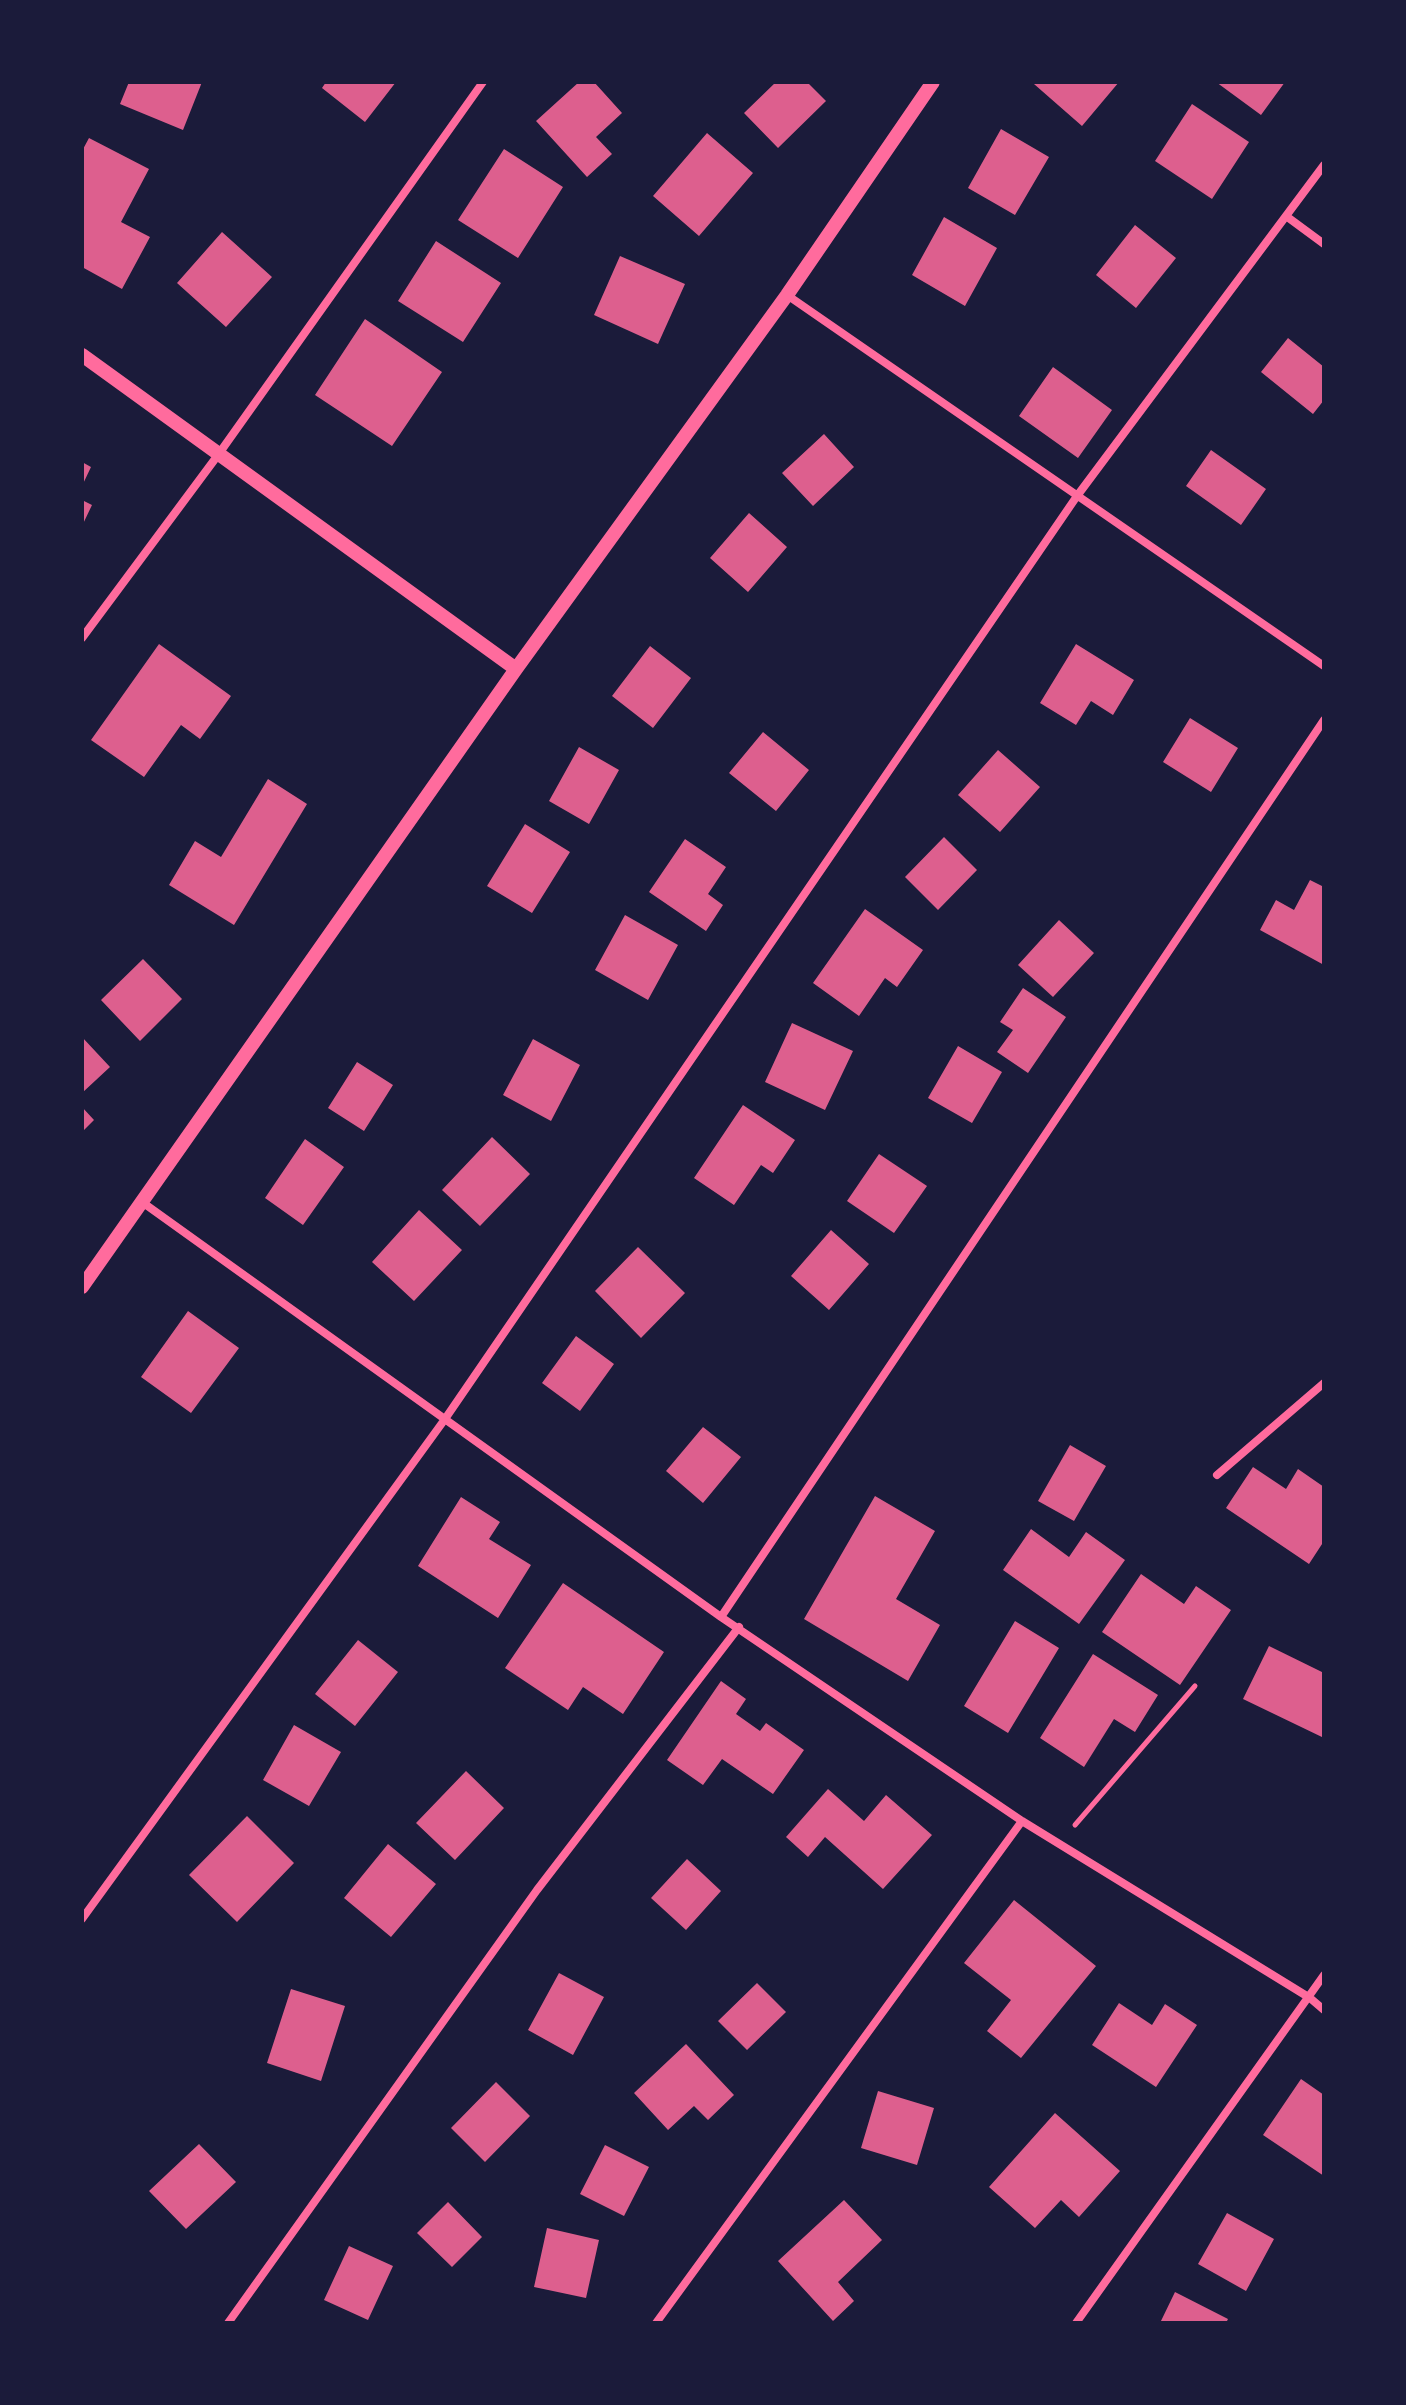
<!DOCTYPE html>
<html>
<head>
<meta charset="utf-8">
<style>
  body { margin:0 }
  #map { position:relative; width:1406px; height:2405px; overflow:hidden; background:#1b1b3a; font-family:Roboto,sans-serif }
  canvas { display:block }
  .frame { position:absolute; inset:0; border:84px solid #1b1b3a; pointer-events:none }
</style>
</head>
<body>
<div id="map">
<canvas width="1406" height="2405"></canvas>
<div class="frame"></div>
</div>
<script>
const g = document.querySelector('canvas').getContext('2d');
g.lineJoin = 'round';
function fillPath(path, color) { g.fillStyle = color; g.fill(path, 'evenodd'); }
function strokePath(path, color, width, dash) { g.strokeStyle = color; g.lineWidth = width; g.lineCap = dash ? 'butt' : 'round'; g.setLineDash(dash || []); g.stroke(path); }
fillPath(new Path2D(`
  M129,82h73l-19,48 -63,-26z
  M326,82h70l-31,40 -43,-34z
  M579,82h15l28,31 -26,24 16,17 -25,23 -51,-56z
  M776,82h31l19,19 -48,47 -34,-35z
  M1037,82h82l-37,44 -48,-42z
  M1216,82h69l-24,33z
  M1192,104l57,38 -37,57 -57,-38z
  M1001,129l48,28 -34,58 -47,-27z
  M707,133l46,40 -54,63 -46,-40z
  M89,138l60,31 -28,53 29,15 -28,52 -40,-22v-116z
  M504,149l59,38 -45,71 -60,-38z
  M944,217l53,31 -32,58 -53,-31z
  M1135,225l41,33 -40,50 -40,-33z
  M222,232l50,45 -46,50 -49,-44z
  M436,241l65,42 -38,59 -65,-41z
  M620,256l65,28 -27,60 -64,-29z
  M365,319l77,53 -50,74 -77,-51z
  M1288,338l36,29v33l-11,14 -52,-42z
  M1053,367l59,43 -34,48 -59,-42z
  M824,434l30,33 -41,39 -31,-33z
  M1211,450l55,39 -25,36 -55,-39z
  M82,462l9,5 -9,19z
  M82,500l10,5 -10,21z
  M749,513l38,34 -39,45 -38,-34z
  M159,644l72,52 -31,43 -19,-14 -37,52 -53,-37z
  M1076,644l58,36 -21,35 -22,-14 -15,24 -36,-22z
  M650,646l41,32 -38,50 -41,-32z
  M1190,718l48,30 -27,44 -48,-30z
  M763,732l46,38 -33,41 -47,-38z
  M579,747l40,23 -30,54 -40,-23z
  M998,750l42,37 -40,45 -42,-37z
  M268,779l39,25 -73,121 -65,-40 26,-44 26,16z
  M525,824l45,28 -38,61 -45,-27z
  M944,837l33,33 -39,40 -33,-33z
  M685,839l41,28 -18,27 15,11 -17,26 -57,-39z
  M1310,880l14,7v78l-64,-35 16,-30 18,10z
  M865,909l58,41 -26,37 -12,-9 -26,38 -46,-33z
  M625,915l53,30 -30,55 -53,-30z
  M1059,920l35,33 -41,44 -35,-32z
  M143,959l39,40 -42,42 -39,-41z
  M1023,988l43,29 -38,56 -31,-21 16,-22 -13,-8z
  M792,1023l61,28 -28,59 -60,-28z
  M82,1037l28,30 -28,26z
  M533,1039l47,26 -29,56 -48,-26z
  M958,1046l44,26 -30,51 -44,-25z
  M357,1062l36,23 -29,46 -36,-23z
  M743,1105l52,35 -22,33 -12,-8 -27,40 -40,-27z
  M82,1107l12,13 -12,12z
  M492,1137l38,37 -50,52 -38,-36z
  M305,1139l39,28 -41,58 -38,-27z
  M879,1154l48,32 -33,47 -47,-32z
  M419,1210l43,40 -48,51 -42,-39z
  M831,1230l38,34 -40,46 -38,-34z
  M638,1247l47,46 -44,45 -46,-47z
  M188,1311l51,37 -48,65 -50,-36z
  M576,1336l38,28 -34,47 -38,-28z
  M703,1427l38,30 -38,46 -37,-32z
  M1070,1445l36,21 -32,55 -36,-20z
  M1253,1467l33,22 12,-20 26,18v54l-15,23 -83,-56z
  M875,1496l60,35 -39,68 44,26 -32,56 -104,-62z
  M461,1497l39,25 -11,17 42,26 -33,53 -80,-52z
  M1031,1529l38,28 17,-25 39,28 -46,64 -76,-54z
  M1141,1574l43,30 12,-18 35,24 -51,75 -78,-53z
  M563,1583l101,69 -41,62 -40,-27 -15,23 -63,-42z
  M1015,1621l44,27 -51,85 -44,-27z
  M358,1640l40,32 -43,54 -40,-32z
  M1269,1646l55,27v65l-81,-39z
  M1093,1654l65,41 -23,37 -21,-13 -30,48 -44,-29z
  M721,1681l25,18 -10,15 24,17 6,-8 38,27 -31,44 -51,-35 -19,26 -36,-25z
  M294,1725l47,27 -32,54 -46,-26z
  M466,1771l38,37 -49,52 -39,-37z
  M828,1789l36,32 22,-26 46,40 -49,54 -58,-52 -17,20 -22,-20z
  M247,1816l47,47 -57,59 -48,-47z
  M388,1844l48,40 -45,53 -47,-39z
  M687,1859l34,32 -35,39 -35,-32z
  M1014,1900l82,66 -75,92 -34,-27 24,-31 -47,-37z
  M559,1973l45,24 -31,58 -45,-25z
  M757,1983l29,29 -39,38 -29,-29z
  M291,1989l54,17 -24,75 -54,-18z
  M1119,2003l33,22 13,-21 32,21 -41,62 -64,-42z
  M686,2044l48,51 -26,25 -14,-14 -26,24 -34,-37z
  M1301,2079l23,16v81l-61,-41z
  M496,2082l34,34 -45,46 -34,-34z
  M878,2091l56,17 -17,57 -56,-17z
  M1055,2113l65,58 -41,46 -18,-17 -26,28 -46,-41z
  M199,2144l37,38 -50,47 -37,-38z
  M605,2145l44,22 -25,49 -44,-22z
  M844,2200l38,40 -44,42 16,19 -21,20 -55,-60z
  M448,2202l34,35 -30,30 -35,-34z
  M1227,2213l47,26 -28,52 -48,-27z
  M547,2228l52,12 -13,58 -52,-11z
  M349,2246l44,20 -25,54 -44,-20z
  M1175,2292l53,27 -2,4h-66z`), '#dd5f8e');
strokePath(new Path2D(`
  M1075,1825l120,-139`), '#ff6b9d', 5);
strokePath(new Path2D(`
  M1286,216l38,28
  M787,295l537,371
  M82,638l136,-183 265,-373
  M142,1202l579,415 301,204 288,177 14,12
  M1217,1475l107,-92
  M721,1617l603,-897
  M82,1919l363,-500 632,-923 247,-331
  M228,2323l309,-433 202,-263
  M656,2323l366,-502
  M1076,2323l248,-348`), '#ff6b9d', 8);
strokePath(new Path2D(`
  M82,355l434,314
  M82,1287l434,-618 271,-374 146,-213`), '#ff6b9d', 14);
</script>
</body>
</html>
